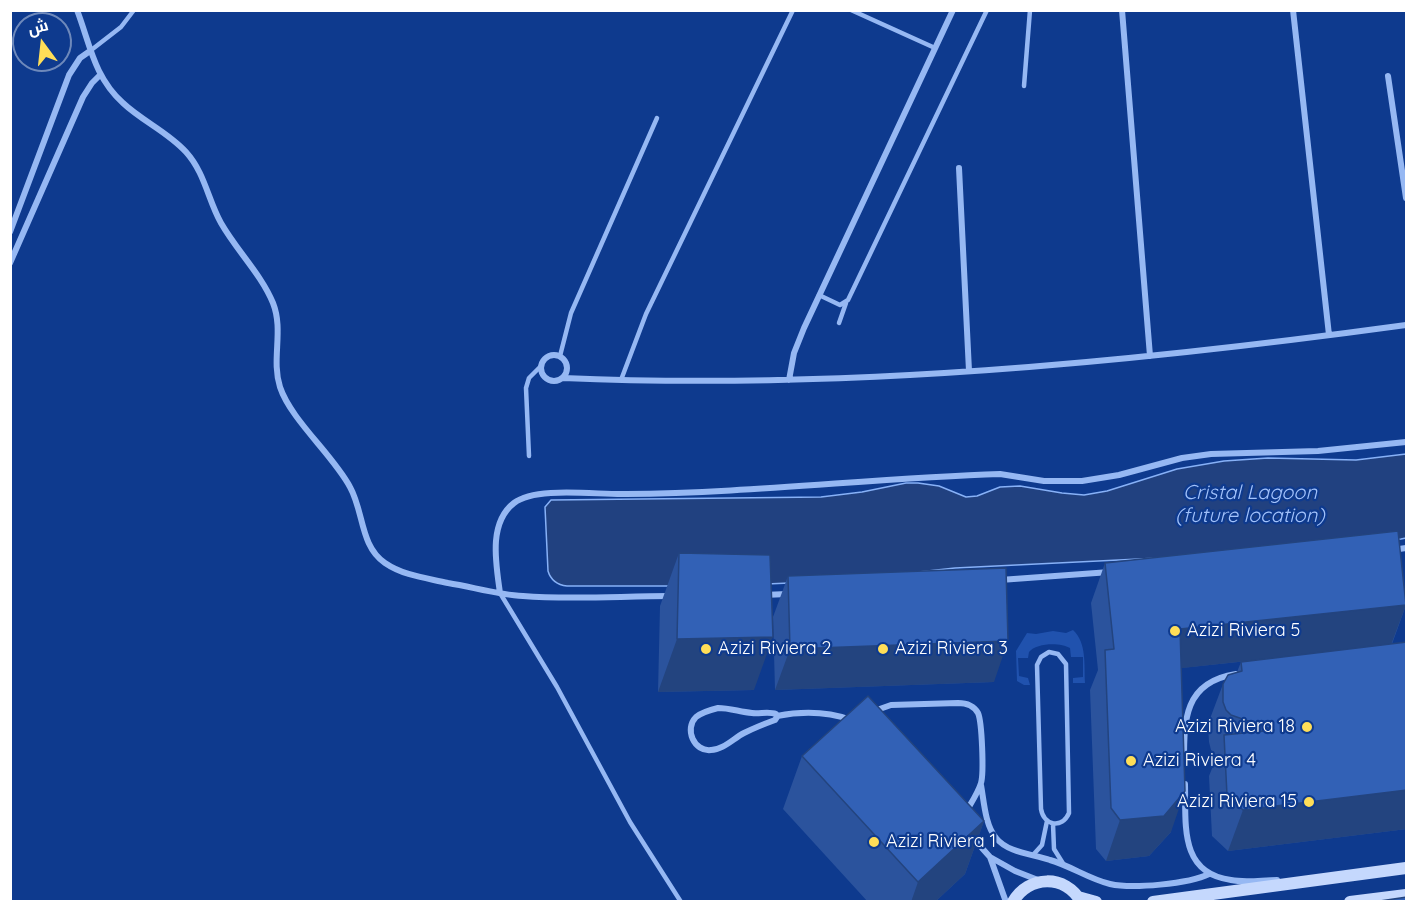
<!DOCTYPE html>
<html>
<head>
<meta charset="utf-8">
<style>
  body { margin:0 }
  #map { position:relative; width:1417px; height:912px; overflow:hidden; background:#0e3a8e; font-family:Quicksand,Cairo,sans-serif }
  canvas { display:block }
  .frame { position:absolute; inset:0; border:12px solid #fff; pointer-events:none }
  .north { position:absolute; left:12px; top:12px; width:60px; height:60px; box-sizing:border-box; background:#0e3a8e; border:2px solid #6e89bb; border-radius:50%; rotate:345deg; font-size:16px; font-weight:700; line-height:24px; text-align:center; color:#fff }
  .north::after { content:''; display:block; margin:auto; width:21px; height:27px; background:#ffde58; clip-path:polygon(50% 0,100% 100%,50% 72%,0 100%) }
</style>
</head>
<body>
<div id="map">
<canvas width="1417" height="912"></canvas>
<div class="frame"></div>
<div class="north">ش</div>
</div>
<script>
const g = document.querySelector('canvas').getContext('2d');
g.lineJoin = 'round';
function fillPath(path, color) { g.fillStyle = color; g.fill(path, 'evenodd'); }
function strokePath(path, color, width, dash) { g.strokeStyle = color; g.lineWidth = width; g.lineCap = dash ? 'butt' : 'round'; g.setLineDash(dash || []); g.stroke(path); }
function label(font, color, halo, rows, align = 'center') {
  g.font = font + ' Quicksand,sans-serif'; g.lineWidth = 4.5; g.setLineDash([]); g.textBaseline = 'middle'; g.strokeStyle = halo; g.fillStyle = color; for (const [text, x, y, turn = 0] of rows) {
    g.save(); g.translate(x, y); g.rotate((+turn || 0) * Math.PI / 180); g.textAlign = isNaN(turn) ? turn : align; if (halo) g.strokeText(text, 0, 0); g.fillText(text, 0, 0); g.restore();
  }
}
fillPath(new Path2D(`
  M1073,630c14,13 11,35 12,53h-12v-5l10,-1v-20h-12l-1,-9c-10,-6 -34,-5 -41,4l-1,6h-10l1,18 9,2 2,7h-6l-7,-4 -1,-30 11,-18 9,1 17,-3 13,2z`), '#2052ae');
const water = new Path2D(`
  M1406,454v84l-5,1 -221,18 -225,11 -119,13 -116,5h-153c-9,-1 -16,-5 -19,-15l-3,-64 6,-7 270,-3 41,-5 44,-9h12l21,3 27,11 11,-1 23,-9 20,-1 42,7 22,2 23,-4 70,-22 47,-8 44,-3 88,2z`);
fillPath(water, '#214180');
strokePath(water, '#87b1f7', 1.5);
strokePath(new Path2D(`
  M851,10l84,38
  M90,51l31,-24 13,-17
  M1024,86l6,-76
  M819,295l21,10 8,-5 139,-290
  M839,323l7,-20
  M560,356l11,-43 86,-195
  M621,380l25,-66 147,-304
  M529,456l-3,-68 3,-10 11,-11
  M500,593l57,94 73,135 51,80
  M1049,652l9,2 8,10 3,149c-7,16 -25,13 -28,-4l-4,-144 4,-8z
  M1053,824l1,25 10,16
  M1033,855l9,-10 5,-24`), '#96b8f3', 4.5);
strokePath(new Path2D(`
  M77,10c13,34 17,67 46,93 19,18 45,29 63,49 19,21 22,48 35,71 16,28 40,51 52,80 11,28 -2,56 7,84 11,33 53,68 70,100 14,25 10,59 35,76 19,13 42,15 63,20 25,4 50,12 75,13 48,4 98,0 147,0
  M1122,10l28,346
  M1293,10l36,325
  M1388,76l18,122
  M959,168l10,203
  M10,232l59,-157 11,-17 10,-7
  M10,263l73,-166 9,-14 8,-8
  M541 368a13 13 0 1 1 26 0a13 13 0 1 1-26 0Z
  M563,378c281,12 565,-15 843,-53
  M789,380l5,-27 10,-25 149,-318
  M1392,550l14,-2
  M1000,580l110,-8
  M500,593c-4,-29 -12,-70 14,-90 22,-17 83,-8 112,-9 125,-1 249,-16 374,-20l44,7h38l37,-6 63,-17 29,-4 107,-3 88,-9
  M764,595l23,-1
  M718,708c12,0 22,4 34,5 8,1 17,-2 24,1l1,3 -2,3c-11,4 -21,8 -31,13 -10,5 -21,17 -33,17 -17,2 -27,-21 -15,-33 6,-5 14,-7 22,-9z
  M874,711l17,-6 67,-2c8,0 16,3 20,10 4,9 6,60 3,70 -3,10 -10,20 -15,29
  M777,716c26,-5 49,-5 74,4
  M1184,762c0,-42 0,-80 52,-88
  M1185,784c1,41 -6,89 46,96 15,3 31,0 46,0
  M981,785c3,16 4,40 15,53 12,15 37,16 54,22 21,6 39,19 60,24 22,5 79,0 99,-10
  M972,837l18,20 16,45
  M990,857l25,14 23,9`), '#96b8f3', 6);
strokePath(new Path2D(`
  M1078,897l18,5
  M1013,902c15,-27 53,-28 68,0
  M1153,902l253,-34
  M1350,902l56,-7`), '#c5d8fd', 12);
fillPath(new Path2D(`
  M679,553l75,137 -96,2 2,-86z
  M1105,563l301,42 -14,39 15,-2v187l-179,22 -16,-15 -3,-60 8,-20 -6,-6 -2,-8 -1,-18 15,-40 14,-12 4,-10 55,-6 -115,12 -10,164 -22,24 -43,5 -10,-12 -6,-159 8,-20 -7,-67z
  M788,576l206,106 -219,8 -2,-73z
  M802,756l182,65 -19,53 -30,28h-67l-85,-93z`), '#2b539d');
fillPath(new Path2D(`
  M1406,605l-15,40 -226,25 15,-41z
  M773,637l-19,53 -96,2 19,-53z
  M1008,641l-14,41 -219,8 15,-41z
  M1407,790v39l-179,22 15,-41z
  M1185,791l-14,41 -22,24 -43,5 14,-41z
  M984,821l-19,53 -30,28h-24l7,-20z`), '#23447f');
const building = new Path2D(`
  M1398,531l8,74 -226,24 5,162 -21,25 -44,4 -9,-12 -6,-158 9,-1 -9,-86z
  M679,553l91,2 3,82 -96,2z
  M1006,568l2,73 -218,8 -2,-73z
  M1407,642v148l-164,20 -16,-15 -3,-60 50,-5 -43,-15 -5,-5 -3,-8v-18l5,-9 14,-4 -1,-9z
  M868,696l116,125 -66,61 -116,-126z
  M1407,897v5h-34z`);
fillPath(building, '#3261b6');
strokePath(building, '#23447f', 1.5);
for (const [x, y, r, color] of [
  [1175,631,6,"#ffde58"],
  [706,649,6,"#ffde58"],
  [883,649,6,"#ffde58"],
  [1307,727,6,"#ffde58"],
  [1131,761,6,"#ffde58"],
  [1309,802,6,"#ffde58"],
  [874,842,6,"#ffde58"]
]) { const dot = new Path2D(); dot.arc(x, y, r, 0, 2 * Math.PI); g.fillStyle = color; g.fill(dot); strokePath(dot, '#0e3a8e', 2); }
label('18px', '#fff', '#0e3a8e', [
  ["Azizi Riviera 5",1187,631],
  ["Azizi Riviera 2",718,649],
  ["Azizi Riviera 3",895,649],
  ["Azizi Riviera 18",1295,727,"right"],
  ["Azizi Riviera 4",1143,761],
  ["Azizi Riviera 15",1297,802,"right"],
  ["Azizi Riviera 1",886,842]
], 'left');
label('italic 20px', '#a2c2fb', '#0e3a8e', [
  ["Cristal Lagoon",1250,493],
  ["(future location)",1250,516]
]);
</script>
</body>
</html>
